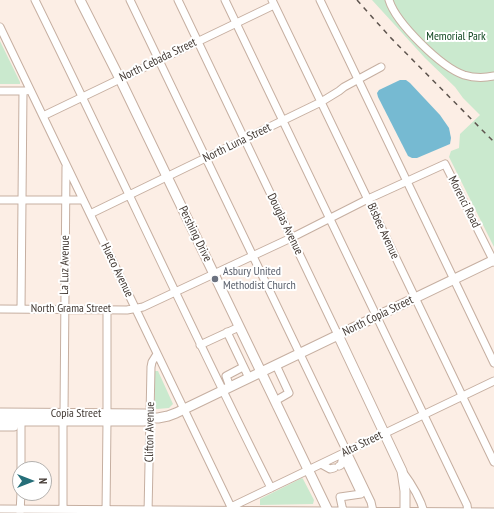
<!DOCTYPE html>
<html>
<head>
<meta charset="utf-8">
<style>
  body { margin:0 }
  #map { position:relative; width:494px; height:513px; overflow:hidden; background:#fceee5; font-family:"PT Sans Narrow",sans-serif }
  canvas { display:block }
  .north { position:absolute; left:12px; top:461px; width:40px; height:40px; box-sizing:border-box; background:#fff; border:1px solid #b3b0ad; border-radius:50%; rotate:90deg; font-size:11px; font-weight:700; line-height:16px; text-align:center; color:#423933 }
  .north::after { content:''; display:block; margin:auto; width:14px; height:18px; background:#266f79; clip-path:polygon(50% 0,100% 100%,50% 72%,0 100%) }
</style>
</head>
<body>
<div id="map">
<canvas width="494" height="513"></canvas>
<div class="north">N</div>
</div>
<script>
const g = document.querySelector('canvas').getContext('2d');
g.lineJoin = 'round';
function fillPath(path, color) { g.fillStyle = color; g.fill(path, 'evenodd'); }
function strokePath(path, color, width, dash) { g.strokeStyle = color; g.lineWidth = width; g.lineCap = dash ? 'butt' : 'round'; g.setLineDash(dash || []); g.stroke(path); }
function label(font, color, halo, rows, align = 'center') {
  g.font = font + ' "PT Sans Narrow",sans-serif'; g.lineWidth = 4; g.setLineDash([]); g.textBaseline = 'middle'; g.strokeStyle = halo; g.fillStyle = color; for (const [text, x, y, turn = 0] of rows) {
    g.save(); g.translate(x, y); g.rotate((+turn || 0) * Math.PI / 180); g.textAlign = isNaN(turn) ? turn : align; if (halo) g.strokeText(text, 0, 0); g.fillText(text, 0, 0); g.restore();
  }
}
fillPath(new Path2D(`
  M372,0h122v247l-45,-90 2,-6 8,-3 1,-14 20,-19 -17,-17 -8,-11 -30,-29z
  M0,41l20,41v2h-20z
  M155,371h3l15,33 -4,4 -12,1 -2,-1z
  M302,478l1,1 11,21 -1,4 -53,1v-6z`), '#cae9ce');
fillPath(new Path2D(`
  M400,80h6l4,3 30,32 9,13 2,10 -1,6 -33,14h-5l-4,-2 -30,-59 -1,-4 2,-3z`), '#76bad2');
const minor = new Path2D(`
  M35,0c80,162 155,327 236,488
  M130,0l241,502 2,9
  M178,0l160,335
  M225,0l242,505 1,7
  M272,0l222,462
  M320,0l174,363
  M389,0c7,23 52,67 75,75 10,3 20,3 30,1
  M0,27l231,480 2,6
  M0,91h26
  M43,116l231,-111
  M0,200h83
  M90,214l231,-112 18,-11 5,-4 37,-20
  M0,309l127,1 16,-3 148,-69 77,-39 77,-35 49,98
  M21,309l2,-218
  M227,332l22,46
  M200,345l39,-18
  M230,387l-4,-11 17,-9
  M275,401l14,-8 -13,-28
  M64,414l2,-247
  M107,414v-105
  M0,427h14v-6
  M342,454l19,40 -21,3 3,14
  M321,464l9,5 4,-1
  M339,466l2,-1 2,-8
  M21,469v-48
  M402,471c9,12 18,26 22,41
  M231,507l263,-126
  M0,509l494,3
  M20,513l1,-20
  M63,513v-92
  M106,513l1,-92
  M148,513l3,-146 1,-5 5,-8`);
const major = new Path2D(`
  M80,0l40,79 209,434
  M338,335l64,136 3,20v22
  M0,413l145,1 5,4
  M0,421h144l6,-3h8l10,-2 8,-3 318,-153`);
strokePath(minor, '#c6afa1', 9);
strokePath(major, '#c6afa1', 11);
strokePath(minor, '#fff', 7);
strokePath(major, '#fff', 9);
strokePath(new Path2D(`
  M357,0l33,37 104,105`), '#5e544e', 1.5, [5, 5]);
for (const [x, y, r, color] of [
  [215,279,4,"#6b7280"]
]) { const dot = new Path2D(); dot.arc(x, y, r, 0, 2 * Math.PI); g.fillStyle = color; g.fill(dot); strokePath(dot, '#fff', 1.5); }
label('12px', '#114721', '#fff', [
  ["Memorial Park",456,37]
]);
label('12px', '#423933', '#fff', [
  ["North Cebada Street",158,60,-26],
  ["North Luna Street",237,143,-26],
  ["Morenci Road",464,202,63],
  ["Douglas Avenue",285,224,64],
  ["Bisbee Avenue",383,231,65],
  ["Pershing Drive",195,234,64],
  ["La Luz Avenue",65,265,-89],
  ["Hueco Avenue",117,270,64],
  ["North Grama Street",71,309],
  ["North Copia Street",378,316,-26],
  ["Copia Street",76,414],
  ["Clifton Avenue",150,432,-89],
  ["Alta Street",362,444,-26]
]);
label('12px', '#5b616d', '#fff', [
  ["Asbury United",223,272],
  ["Methodist Church",223,286]
], 'left');
</script>
</body>
</html>
